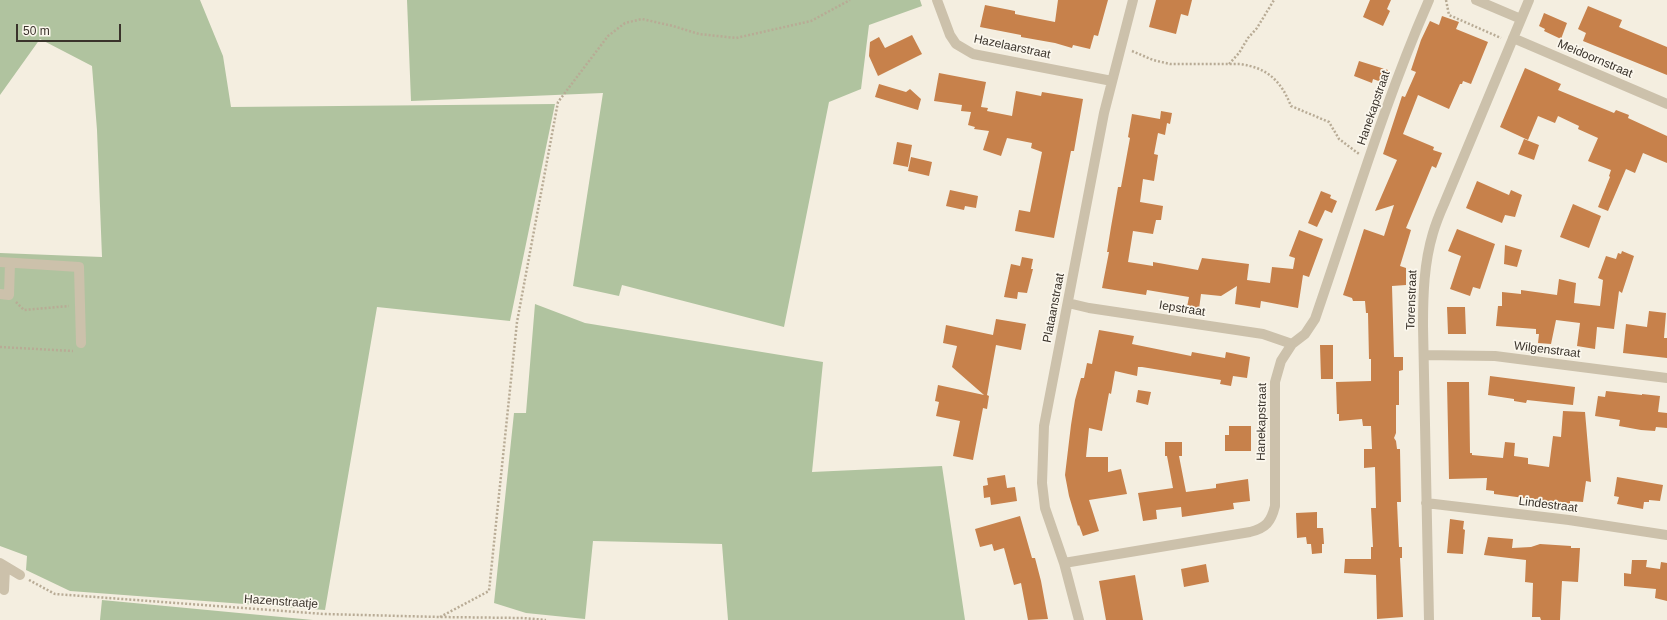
<!DOCTYPE html>
<html>
<head>
<meta charset="utf-8">
<style>
  body { margin:0 }
  #map { position:relative; width:1667px; height:620px; overflow:hidden; background:#f4eee0; font-family:Arial,sans-serif }
  canvas { display:block }
  .scale { position:absolute; left:16px; top:24px; width:105px; height:18px; box-sizing:border-box; border:2px solid #3a332b; border-top:0; padding-left:5px; font-size:12px; line-height:14px; white-space:nowrap; color:#3a332b; -webkit-text-stroke:3px #fbf7ed; paint-order:stroke }
</style>
</head>
<body>
<div id="map">
<canvas width="1667" height="620"></canvas>
<div class="scale">50 m</div>
</div>
<script>
const g = document.querySelector('canvas').getContext('2d');
g.lineJoin = 'round';
function fillPath(path, color) { g.fillStyle = color; g.fill(path, 'evenodd'); }
function strokePath(path, color, width, dash) { g.strokeStyle = color; g.lineWidth = width; g.lineCap = dash ? 'butt' : 'round'; g.setLineDash(dash || []); g.stroke(path); }
function label(font, color, halo, rows, align = 'center') {
  g.font = font + ' Arial,sans-serif'; g.lineWidth = 3.5; g.setLineDash([]); g.textBaseline = 'middle'; g.strokeStyle = halo; g.fillStyle = color; for (const [text, x, y, turn = 0] of rows) {
    g.save(); g.translate(x, y); g.rotate((+turn || 0) * Math.PI / 180); g.textAlign = isNaN(turn) ? turn : align; if (halo) g.strokeText(text, 0, 0); g.fillText(text, 0, 0); g.restore();
  }
}
fillPath(new Path2D(`
  M0,0h200l23,56 8,51 324,-3 -45,217 -133,-14 -52,303 -255,-19 -44,-21 1,-14 -27,-10v-293l102,4 -5,-127 -5,-64 -52,-27 -40,56z
  M407,0h513l2,6 -53,19 -8,64 -32,13 -45,225 -162,-42 -3,11 -46,-10 30,-193 -192,8z
  M535,304l50,19 238,39 -11,110 130,-6 23,154h-237l-6,-76 -129,-3 -8,78 -59,-6 -32,-10 20,-190h12z
  M102,600l211,20h-213z`), '#b0c39f');
fillPath(new Path2D(`
  M1058,0h50l-10,36 -4,-1 -4,14 -17,-4 -1,3 -17,-5 -34,-6v-2l-41,-8 5,-22 30,6v3l40,8z
  M1156,0h36l-4,16 -7,-2 -5,20 -27,-7z
  M1370,0h21l-4,9 3,2 -7,15 -20,-9z
  M1588,6l34,14 -3,7 48,20v28l-84,-34 3,-8 -8,-4z
  M1544,13l23,10 -6,16 -17,-8 1,-2 -6,-3z
  M1442,16l17,6 -3,7 32,13 -17,42 -8,-3 -1,3h-2l-11,25 -31,-14 -15,39 31,13 -1,3 9,3 -6,15 -4,-2 -26,62 5,2 -11,36 6,2v17l-14,1 2,71h9v13l-4,1v34h-3v28l-2,5 2,3 1,8h3l1,53h-4l2,45h3v11h-2l3,59 -26,2 -1,-44 -32,-2 1,-14h26v-12h2l-2,-39h5l-1,-41 -11,1v-19h8l-1,-23h-8l-1,-7 -23,2v-7h-2l-1,-32 35,-1v-22h-2l-1,-46h-2l-1,-12h-12l-1,-3 -9,-3 21,-66 20,7 10,-31 -19,6 22,-51 -14,-6 19,-58 3,1 11,-25 -5,-2 10,-30 9,-19 9,4z
  M912,35l10,19 -44,22 -9,-20 1,-14 9,-5 6,11z
  M1359,61l29,9 -4,13 -11,-4 -1,4 -18,-7z
  M1525,68l36,16 -3,6 56,23 2,-3 13,5 -1,3 39,18v27l-24,-10 -8,20 -9,-4 -18,42 -10,-4 12,-30 -1,-1 2,-6 -23,-9 10,-23 -20,-9 1,-3 -21,-10 -3,7 -17,-7 -10,24 -28,-13z
  M939,73l47,9 -5,25 7,1 -1,3 25,5 4,-25 25,5 1,-4 6,1 35,6 -9,52h-3l-17,87 -39,-7 4,-21 11,2 12,-60 -11,-4 1,-5 -25,-5 -6,18 -18,-6 6,-19 -15,-2 1,-2 -7,-2 3,-13 -10,-1 1,-6 -28,-4z
  M879,84l27,8 4,-3 11,10 -3,11 -43,-13z
  M1161,111l11,2 -2,11 -3,-1 -2,12 -7,-2 -4,21 4,1 -4,26 -11,-2 -3,23 23,4 -2,14h-5l-3,14 -20,-3 -5,31 25,4v-4l45,8 4,-12 47,6 -2,16 23,3 2,-16 21,2 2,-11 -6,-2 10,-26 24,9 -14,38 -6,-2 -5,33 -37,-7 -1,7 -25,-4 2,-18 -16,10 -20,-2 -2,15 -12,-2 2,-10 -42,-7 -1,5 -44,-7 7,-36h-2l4,-25 7,-40h3l9,-49 -2,-1 4,-23 28,5z
  M1524,139l15,6 -5,15 -16,-6z
  M897,142l15,3 -4,22 -15,-3z
  M911,157l21,5 -3,14 -21,-5z
  M1477,181l32,14 2,-5 11,5 -7,22 -10,-2 -3,8 -36,-15z
  M950,190l28,6 -2,12 -11,-2 -1,4 -18,-4z
  M1321,191l10,4 -1,3 7,3 -5,12 -7,-3 -8,17 -9,-4z
  M1573,204l28,12 -12,32 -29,-11z
  M1457,229l38,15 -15,45 -7,-2 -3,9 -20,-7 11,-33 -13,-5z
  M1505,245l17,5 -5,17 -13,-3z
  M1622,251l12,5 -12,37 -3,-2 -5,38 -17,-2 -2,22 -18,-3 3,-23 -24,-3 -5,24 -13,-1 1,-9h-3v-5l-40,-3 2,-20h4v-14l19,2v-4l36,5 2,-16 17,4 -2,20 26,3 3,-26 -5,-2 8,-22 10,3 2,-6 3,1z
  M1022,257l11,2 -2,10h2l-6,24 -9,-1 -1,7 -13,-2 7,-33 9,2z
  M1447,307h18l1,27h-18z
  M1649,311l17,2 -2,25h3v20l-44,-5 3,-29 21,3z
  M996,319l30,5 -5,26 -25,-5 -9,50 2,1 -2,13 -4,-1 -10,52 -20,-4 7,-35 -24,-5 3,-14 -4,-1 3,-16 46,10 -32,-28 5,-21 -14,-3 3,-18 47,10z
  M1099,330l35,6 -2,8 59,12 1,-4 33,6 1,-6 24,5 -3,21 -14,-2 -2,10 -11,-2 1,-4 -79,-13h-4l-1,9 -22,-5 -4,23 -2,-1 -7,38 -13,-3 -3,29h22v15l13,-3 6,25 -38,6 10,31 -16,5 -4,-11 -1,1 -9,-30 -4,-21 6,-50 4,-25 6,-22h3l3,-15 5,1z
  M1320,345h13v34h-12z
  M1490,376l85,11 -2,18 -46,-5 -1,3 -12,-2v-2l-26,-4z
  M1447,382h22l1,71h2v2l31,3 2,-16 10,1 -1,13 14,2v6l21,3 4,-31 8,1 2,-26 22,1 6,70 -5,-1 -3,21 -13,-1v3l-76,-10v-3l-8,-1 1,-12 -38,1z
  M1138,390l13,2 -3,13 -12,-3z
  M1606,391l36,4v-1l18,2 -2,16 9,1v15l-11,-1 -1,4 -14,-1 -22,-4 1,-6 -25,-4 3,-20 7,1z
  M1229,426h22v25h-26v-16h4z
  M1165,442h17v14h-3l7,36 30,-4v-4l32,-5 2,22 -17,2 1,6 -52,8 -1,-10 -25,3 1,9 -14,2 -5,-28 35,-5 -6,-32h-2z
  M1005,475l2,13 8,-1 2,14 -26,4 -1,-8 -6,1 -1,-12 5,-1 -1,-7z
  M1617,477l46,8 -3,16 -11,-1v2h-5l-1,7 -26,-5 2,-7 -5,-1z
  M1317,512v16h6l1,16h-2v9l-10,1 -1,-10h-4l-1,-7 -9,1 -1,-25z
  M1020,516l12,42h3l6,23 7,38 -20,1 -7,-37 -7,2 -10,-37 -10,3 -2,-7 -12,3 -5,-18z
  M1450,519l14,2 -1,8 2,1 -2,24 -16,-1z
  M1488,537l25,2 -1,9 19,-1 9,-3 31,2v2h9l-2,34 -16,-1 -2,39h-19l-1,-3h-8l1,-34 -8,-1 1,-22 -42,-5z
  M1632,560h15l-1,7 14,2 1,-7 6,1v38l-12,-3 1,-9 -32,-3v-13l7,1z
  M1206,564l3,18 -25,5 -3,-18z
  M1135,575l8,45h-37l-7,-39z`), '#c7814b');
strokePath(new Path2D(`
  M1446,0l3,15 52,23
  M1132,51l21,9 17,4h70c28,4 41,17 51,42l38,16 10,17 20,15
  M1229,64l10,-11 9,-15 9,-10 17,-28
  M16,302l8,8 45,-4
  M0,347l73,4
  M29,580l26,14 269,20 116,3 83,1 23,2
  M440,617l49,-26 28,-269 41,-220 50,-66 17,-13 17,-4 31,7 26,8 37,4 75,-17 39,-21`), '#b8ab95', 2.5, [2, 2]);
strokePath(new Path2D(`
  M937,0l13,35 6,9 17,10 139,27
  M1476,0l45,19
  M1513,38l154,66
  M0,262l79,5 2,76
  M0,294l9,1 1,-32
  M1068,303l21,5 174,26 29,10
  M1424,355l71,1 172,22
  M1426,503l143,17 98,15
  M0,563l20,12
  M1064,563l186,-31c16,-4 21,-10 25,-26v-124l6,-21 11,-17 13,-10 10,-15c37,-107 69,-216 114,-319
  M4,590l1,-22
  M1079,620l-15,-57 -19,-55 -3,-25 2,-57 60,-313 29,-113
  M1429,620l-6,-294c0,-32 1,-63 10,-93 3,-10 7,-20 11,-29l85,-204`), '#ccc1ab', 10);
label('12px', '#3a332b', '#fbf7ed', [
  ["Hazelaarstraat",1012,47,12],
  ["Meidoornstraat",1595,59,23],
  ["Hanekapstraat",1374,108,-71],
  ["Torenstraat",1412,300,-88],
  ["Plataanstraat",1054,308,-79],
  ["Iepstraat",1182,309,9],
  ["Wilgenstraat",1547,350,7],
  ["Hanekapstraat",1262,422,-89],
  ["Lindestraat",1548,505,7],
  ["Hazenstraatje",281,602,4]
]);
</script>
</body>
</html>
